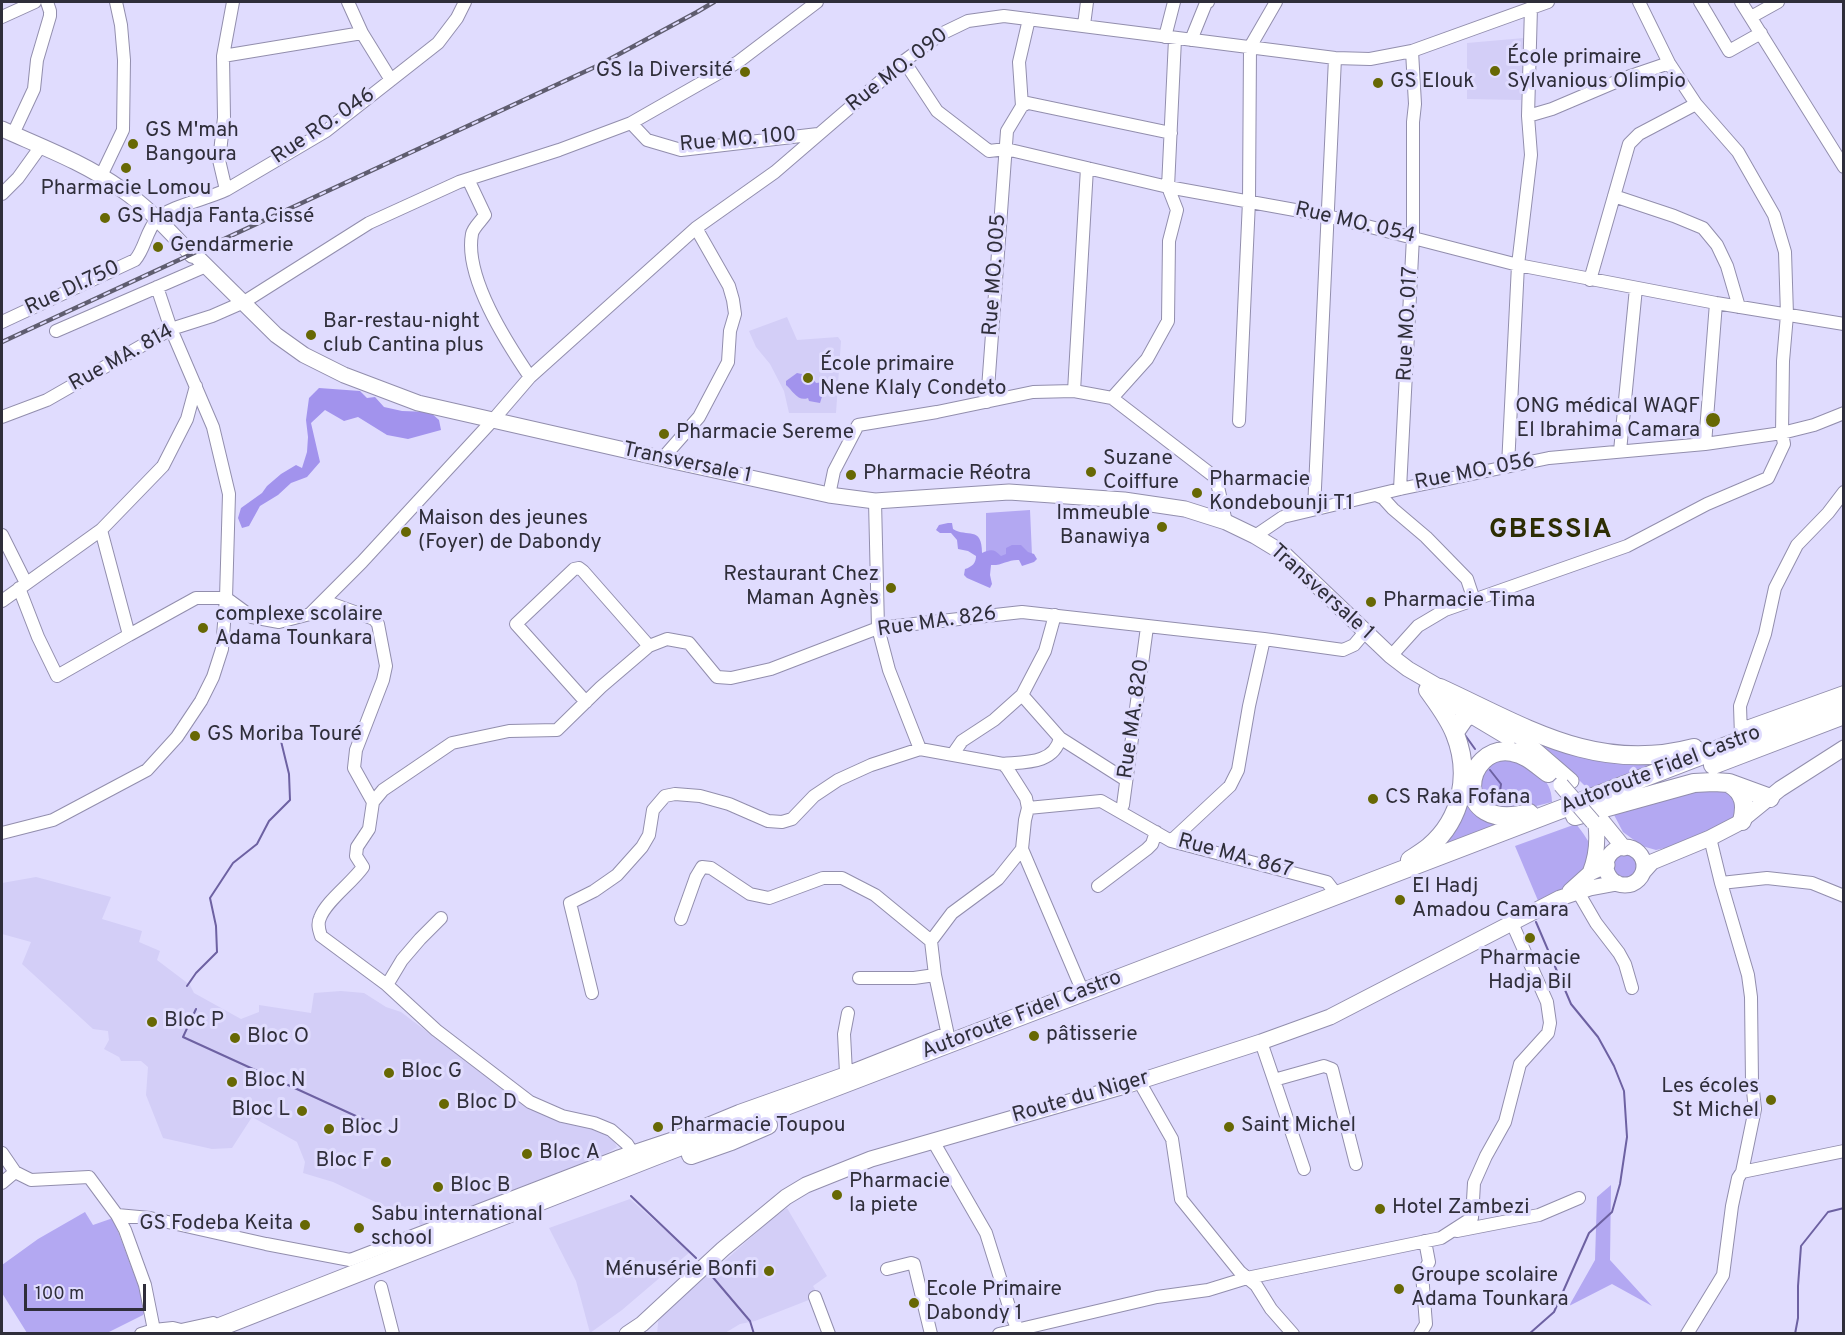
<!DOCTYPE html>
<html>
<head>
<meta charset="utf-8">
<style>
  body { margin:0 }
  #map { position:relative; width:1845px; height:1335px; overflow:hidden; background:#e0dcfe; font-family:Overpass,sans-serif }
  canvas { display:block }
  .frame { position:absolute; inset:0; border:3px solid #2f2e3a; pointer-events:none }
  .scale { position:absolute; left:24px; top:1284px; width:122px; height:27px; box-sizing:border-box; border:3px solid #2f2e3a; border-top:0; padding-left:8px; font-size:18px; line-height:21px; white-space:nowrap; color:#2f2e3a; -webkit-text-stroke:4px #e0dcfe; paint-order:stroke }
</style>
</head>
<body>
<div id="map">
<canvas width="1845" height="1335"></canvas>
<div class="frame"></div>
<div class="scale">100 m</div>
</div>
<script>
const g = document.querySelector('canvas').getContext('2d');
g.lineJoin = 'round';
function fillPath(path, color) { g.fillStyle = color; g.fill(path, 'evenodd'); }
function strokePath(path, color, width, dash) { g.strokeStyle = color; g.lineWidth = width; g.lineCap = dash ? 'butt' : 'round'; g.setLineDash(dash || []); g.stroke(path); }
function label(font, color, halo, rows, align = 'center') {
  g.font = font + ' Overpass,sans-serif'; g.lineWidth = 6; g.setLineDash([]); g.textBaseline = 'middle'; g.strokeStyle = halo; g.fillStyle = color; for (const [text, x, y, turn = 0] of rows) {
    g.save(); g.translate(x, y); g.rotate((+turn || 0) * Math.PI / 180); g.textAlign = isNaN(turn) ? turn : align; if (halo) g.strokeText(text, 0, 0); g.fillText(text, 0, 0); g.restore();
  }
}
fillPath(new Path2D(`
  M1524,38l-3,62 -54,-1v-56z
  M787,317l10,23 41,-3 3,4 -5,72h-47l-5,-22 -14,-27 -14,-17 -7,-16z
  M36,877l75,20 -9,22 40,12 -3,11 21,9 -3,9 33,25 4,8 47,26 18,-7v-7l52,8 3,-20 27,-2 23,2 22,14 15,5 103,78 33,21 26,12 31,6 17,7 6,11 -10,6 -182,79 -15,-22 -24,-3 -53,-25 -30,-9 2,-11 -8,-20 -45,-25 -20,31 -20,1 -49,-11 -17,-43 2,-28 -7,-6h-20l-2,-4 -15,-8 5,-9 -1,-9 -15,-2 -71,-65 9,-22 -29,-8v-51z
  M630,1199l60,53 -68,58 -32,23 -14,-52 -27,-53z
  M787,1208l40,68 -14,10 6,10 -64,25 -15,3 -15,9 -68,1 2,-21 60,-47 57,-51z`), '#d3cef7');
fillPath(new Path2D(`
  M1030,510l2,45 -46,6v-48z
  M1531,736l141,25 -82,30 -34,-34z
  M1512,756c19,13 40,20 40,46l-43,11 -22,-3 -10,-34 4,-9z
  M1714,785l23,9v27l-54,23 -27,6 -14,-4 -19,-14 -10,-19z
  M1467,789l52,32 -86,30z
  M1576,824c6,8 15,18 16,29 2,20 -38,42 -53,50l-24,-57z
  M1610 866a15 15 0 1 1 30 0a15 15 0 1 1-30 0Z
  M1611,1185l-1,75 42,46 -40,-22 -43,22 26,-46 2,-63z
  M85,1212l8,13 20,-7 33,88 -1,6 -2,3 -36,18h-80l-25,-40v-28l36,-26z`), '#b3a8f2');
fillPath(new Path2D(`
  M797,373l14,3 5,7 8,-1 1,5 -5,16 -11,-2 -1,-3c-10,4 -15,-7 -22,-13v-4z
  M319,388l41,3 7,7 8,-1 9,10 18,4 28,1 9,8 2,10 -33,9 -21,-4 -29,-18 -14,4 -19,-11 -14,13 9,39 -13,15 -16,6 -13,12 -18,11 -11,20 -7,2 -4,-10 3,-10 21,-15 5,-7 14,-12 15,-9 6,3 5,-16 1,-15 -2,-17 3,-22z
  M948,523h4l1,6c14,9 29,-4 29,24 9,-4 12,-4 19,3l5,-2v-6l6,-3h9l7,7 6,2 3,5 -3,3 -12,4 -3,-6c-10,-1 -18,6 -28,5l-1,10 2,9 -2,4 -23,-10 -3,-3 1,-6c7,-2 11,-6 11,-13l-8,-5 -10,-2 -1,-9 -6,-7h-11l-4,-3 3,-5z`), '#a293ed');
strokePath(new Path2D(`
  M1465,735l10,14
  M1490,770l11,14 -3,22
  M187,986l9,-13 21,-21 -1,-26 -6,-28 23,-35 24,-19 12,-23 21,-21 -1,-26 -9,-37
  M196,1009l-13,28 186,85
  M631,1196l65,62
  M711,1275l39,46 4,13
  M1529,1334l25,-22 35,-79 23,-21 8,-28 7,-47 -3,-46 -10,-25 -16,-29 -27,-33 -35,-82
  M1795,1334l3,-16v-32l3,-40 27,-34 16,-4`), '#6d61a2', 2);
const minor = new Path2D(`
  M348,2l14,31 29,47
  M1700,2l29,49 32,-18
  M1741,2l103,165
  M2,17l33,-15
  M1751,17l27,-15
  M1084,25l3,-23
  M1165,37l9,-35
  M1191,40l15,-37 2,-1
  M223,56l139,-23
  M904,61l33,50 52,40 17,-2 162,38 160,29 190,49 198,38 128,21
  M1022,106l6,-3 143,30
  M1528,116l24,-7 73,-31 44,-15
  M631,123l16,17 34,10 137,-16
  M13,134l21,-45 3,-29 13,-44v-5l-3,-9
  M101,176l22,-46 1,-70 -3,-35 -5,-23
  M468,179l17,36c-4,6 -12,13 -13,19 -8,43 35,109 58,143
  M226,190l-7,-30 5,-42 -1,-62 10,-54
  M2,194l16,-16 23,-32
  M1614,196l60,20 29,12 14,17 10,21 12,41
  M1590,280l39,-136 10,-10 57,-30
  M2,322l133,-62c10,-11 11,-29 22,-41 13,-13 51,-20 69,-29l100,-59 112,-88 19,-25 8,-16
  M56,331l150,-65
  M1074,391l13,-223
  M1112,398l35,-39 21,-38 1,-80 8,-31 -9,-23 7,-148
  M987,402l20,-271 15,-25 -3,-44 10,-43
  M2,417l45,-17 124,-71 41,-13 32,-14 125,-79 90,-41 100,-32 72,-27 107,-61 79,-60
  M1239,421l10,-220 1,-154 26,-45
  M1705,444l11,-141
  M1620,451l16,-163
  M662,459l37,-42 29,-55 2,-31 5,-17 -2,-14 -4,-14 -33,-58
  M1508,466l10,-201 13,-110 -3,-39 3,-109
  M1400,489l13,-252v-115l2,-18 -3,-53
  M829,495l5,-24 24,-46 79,-13 96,-20 41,-1 38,7 104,80 10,44
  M1376,495l7,3 10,11 33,28 41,42 7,21
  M875,501l3,127 11,42 31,79
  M1314,509l21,-451
  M101,530l28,105 67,-37h30l26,19 27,5 31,-8 52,-52 131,-142 37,-43 166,-149 79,-56 129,-111 37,-27 27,-13 36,-5 331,42 35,1 42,-8 136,-49
  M2,535l24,48
  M1255,536l28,-19 117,-28 149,-31 156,-14 77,-11 32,-8 30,-12
  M19,588l19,49 19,39 72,-41
  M2,601l99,-71 62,-64 24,-47 9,-33
  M324,601l50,18 4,5 8,42 -3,14 -27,70 -2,18 19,34
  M1391,656l27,-30 27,-16 182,-64 80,-42 61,-26 16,-34 -2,-11 1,-72 4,-46 -2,-63 -11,-37 -36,-63 -42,-48 -27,-41 -30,-61
  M1022,695l38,43 66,42
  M586,702l-70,-78 58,-55 5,-1 4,3 66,75
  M1741,729l103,-37
  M1741,736l-1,-30 25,-72 10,-46 22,-43 31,-32 16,-21
  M953,754l9,-13 32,-21 28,-25 23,-44 10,-36
  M1003,764c22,-2 51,0 57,-26
  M1028,808l73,-7 70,40 156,41 10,13
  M1120,810l3,-5 24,-178
  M2,833l51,-13 94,-50 30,-33 24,-36 12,-24 9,-28 4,-51 3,-104 -16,-67 -42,-98 -14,-42
  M1171,841l59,-55 8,-16 11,-64 15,-67
  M1721,883l46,-5 45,5 32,13
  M1098,886l49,-37 5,-5 4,-12
  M1578,892l18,31 23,30 6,11 7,24
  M681,919l15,-42 6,-10 9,1 39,26 19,4 54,-20h19l33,17 56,46 4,34 14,65
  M931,941l21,-28 46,-34 24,-30
  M859,978h55l21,-3
  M387,985l15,-25 18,-21 21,-21
  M592,993l-22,-90 24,-12 23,-16 25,-28 7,-12 4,-25 12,-14 10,-2 25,2 29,8 39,17 14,1 10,-3 22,-23 24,-16 33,-15 49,-16 83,15 4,4 19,30 2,10 -3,12 -3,29 61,143
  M1261,1042l13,38
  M846,1073l-2,-39 4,-21
  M1139,1081l33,58 9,60 59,73 16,13 15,24 22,25
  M933,1141l53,92 26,83 5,12 5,6
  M632,1152l-5,-8 -16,-14 -17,-7 -32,-7 -32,-14 -94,-72 -49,-45 -66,-49c-2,-6 -4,-12 -1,-18 6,-17 32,-35 43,-51l-7,-11 1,-9 12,-18 4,-27 10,-12 69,-47 57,-12 48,-1 44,-43 48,-41 18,-7 22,4 28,34 14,1 40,-9 107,-41 144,-16 242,27 79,11 11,-5 11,-13
  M2,1153l13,19 16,8 58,-3 28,38 8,15 20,55 9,45
  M1304,1169l-30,-89 50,-14 8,3 24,95
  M1742,1172l102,-21
  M2,1183l13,-11
  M117,1215l33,3 116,26 84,16 267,-103 54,-18 68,-28 107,-38 101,-40
  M1457,1231l82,-16 40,-17
  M887,1269l24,-6 3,1 17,70
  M381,1287l12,47
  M815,1297l14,37
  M141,1334l13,-4 19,-2 8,2 32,-7
  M999,1334l158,-37 51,-7 39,-12 194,-40 31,-20 2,-35 12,-27 19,-34 15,-58 28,-31 2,-10 -3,-21 -35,-79
  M1420,1334l6,-10 -4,-50 7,-12 -4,-21
  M1687,1334l36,-59 9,-69 6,-28 4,-6 13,-63 -3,-27 -1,-85 -3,-22 -27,-92 -11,-45`);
const major = new Path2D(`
  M2,129c40,18 83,34 119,60 27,18 49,43 71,66l2,-1 82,81 28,20 40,20 74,28 255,58 156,34 46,6 134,-9 115,8 61,9 41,13 29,14 28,17 108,103 17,13 38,22
  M1432,692l77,46
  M1503,724l9,6 59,51
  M1598,816l26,32
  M1606 866a19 19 0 1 1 38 0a19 19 0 1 1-38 0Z
  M1644,871l8,-9 58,-24 27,-14 43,-35 64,-41
  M1590,873c7,-17 8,-31 6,-48
  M1570,891l20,-18 17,-8
  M627,1334l15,-10 81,-75 63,-52 20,-12 65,-26 257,-74 133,-43 69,-25 230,-119 30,-10 27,-5`);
const highway = new Path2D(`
  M1440,688c85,39 156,86 254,60
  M1455,732l9,-13 14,-10
  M1713,765l131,-50
  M1730,784c15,9 16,22 12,37
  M1529,813c-80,21 -66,-70 -17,-61 14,2 25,13 36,21
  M1575,816l119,-33 20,-1 15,1 41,15
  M1410,860c6,-4 13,-8 19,-13 33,-28 42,-73 26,-113 -6,-16 -17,-30 -27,-44
  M691,1155l40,-14 37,-16
  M202,1334l453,-178 1189,-455`);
strokePath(minor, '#928ead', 14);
strokePath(major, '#928ead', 17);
strokePath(highway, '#928ead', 20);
strokePath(minor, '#fff', 12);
strokePath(major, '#fff', 15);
strokePath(highway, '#fff', 18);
const rail = new Path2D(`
  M2,342l595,-276 100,-54 17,-10`);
strokePath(rail, '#5f5d6f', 4.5);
strokePath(rail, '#e0dcfe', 2, [7]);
const majorBridge = new Path2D(`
  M1561,785l32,37`);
strokePath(majorBridge, '#928ead', 17, []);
strokePath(majorBridge, '#fff', 15);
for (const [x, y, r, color] of [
  [1495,71,6,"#676804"],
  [745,72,6,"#676804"],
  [1378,83,6,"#676804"],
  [133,144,6,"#676804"],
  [126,168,6,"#676804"],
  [105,218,6,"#676804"],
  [158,247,6,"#676804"],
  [311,335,6,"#676804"],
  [808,378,6,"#676804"],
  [1713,420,8,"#676804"],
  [664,434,6,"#676804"],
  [1091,472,6,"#676804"],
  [851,475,6,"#676804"],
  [1197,493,6,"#676804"],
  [1162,527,6,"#676804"],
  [406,532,6,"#676804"],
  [891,588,6,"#676804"],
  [1371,602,6,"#676804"],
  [203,628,6,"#676804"],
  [195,736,6,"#676804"],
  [1373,799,6,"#676804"],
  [1400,900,6,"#676804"],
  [1530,938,6,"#676804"],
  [152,1022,6,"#676804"],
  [1034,1036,6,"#676804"],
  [235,1038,6,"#676804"],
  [389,1073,6,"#676804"],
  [232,1082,6,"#676804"],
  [1771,1100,6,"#676804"],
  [444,1104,6,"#676804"],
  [302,1111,6,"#676804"],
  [658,1127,6,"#676804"],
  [1229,1127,6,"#676804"],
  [329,1129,6,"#676804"],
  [527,1154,6,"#676804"],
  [386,1162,6,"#676804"],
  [438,1187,6,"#676804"],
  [837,1195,6,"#676804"],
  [1380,1209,6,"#676804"],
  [305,1225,6,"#676804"],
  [359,1228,6,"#676804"],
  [769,1271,6,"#676804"],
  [1399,1289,6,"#676804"],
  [914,1303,6,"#676804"]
]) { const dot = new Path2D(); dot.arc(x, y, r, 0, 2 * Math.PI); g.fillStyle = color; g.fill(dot); strokePath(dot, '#e0dcfe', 2); }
label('21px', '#2f2e3a', '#e0dcfe', [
  ["École primaire",1507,59],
  ["Sylvanious Olimpio",1507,83],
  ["GS la Diversité",733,72,"right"],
  ["GS Elouk",1390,83],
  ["GS M'mah",145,132],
  ["Bangoura",145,156],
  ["Pharmacie Lomou",126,190,"center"],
  ["GS Hadja Fanta Cissé",117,218],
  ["Gendarmerie",170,247],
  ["Bar-restau-night",323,323],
  ["club Cantina plus",323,347],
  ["École primaire",820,366],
  ["Nene Klaly Condeto",820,390],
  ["ONG médical WAQF",1700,408,"right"],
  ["El Ibrahima Camara",1700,432,"right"],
  ["Pharmacie Sereme",676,434],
  ["Suzane",1103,460],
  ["Coiffure",1103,484],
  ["Pharmacie Réotra",863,475],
  ["Pharmacie",1209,481],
  ["Kondebounji T1",1209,505],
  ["Immeuble",1150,515,"right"],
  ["Banawiya",1150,539,"right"],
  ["Maison des jeunes",418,520],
  ["(Foyer) de Dabondy",418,544],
  ["Restaurant Chez",879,576,"right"],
  ["Maman Agnès",879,600,"right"],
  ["Pharmacie Tima",1383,602],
  ["complexe scolaire",215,616],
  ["Adama Tounkara",215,640],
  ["GS Moriba Touré",207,736],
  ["CS Raka Fofana",1385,799],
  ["El Hadj",1412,888],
  ["Amadou Camara",1412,912],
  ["Pharmacie",1530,960,"center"],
  ["Hadja Bil",1530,984,"center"],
  ["Bloc P",164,1022],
  ["pâtisserie",1046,1036],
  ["Bloc O",247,1038],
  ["Bloc G",401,1073],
  ["Bloc N",244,1082],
  ["Les écoles",1759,1088,"right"],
  ["St Michel",1759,1112,"right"],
  ["Bloc D",456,1104],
  ["Bloc L",290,1111,"right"],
  ["Pharmacie Toupou",670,1127],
  ["Saint Michel",1241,1127],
  ["Bloc J",341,1129],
  ["Bloc A",539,1154],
  ["Bloc F",374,1162,"right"],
  ["Pharmacie",849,1183],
  ["la piete",849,1207],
  ["Bloc B",450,1187],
  ["Hotel Zambezi",1392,1209],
  ["Sabu international",371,1216],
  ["school",371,1240],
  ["GS Fodeba Keita",293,1225,"right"],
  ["Ménusérie Bonfi",757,1271,"right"],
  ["Groupe scolaire",1411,1277],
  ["Adama Tounkara",1411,1301],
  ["Ecole Primaire",926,1291],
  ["Dabondy 1",926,1315]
], 'left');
label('21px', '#2f2e3a', '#e0dcfe', [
  ["Rue MO. 090",898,71,-38],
  ["Rue RO. 046",324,127,-34],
  ["Rue MO. 100",738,141,-5],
  ["Rue MO. 054",1355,224,13],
  ["Rue MO. 005",996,275,-86],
  ["Rue DI.750",73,289,-25],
  ["Rue MO. 017",1409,324,-87],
  ["Rue MA. 814",122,359,-29],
  ["Transversale 1",687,464,12],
  ["Rue MO. 056",1475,473,-11],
  ["Transversale 1",1321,593,42],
  ["Rue MA. 826",937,623,-8],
  ["Rue MA. 820",1135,719,-82],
  ["Autoroute Fidel Castro",1661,771,-21],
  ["Rue MA. 867",1235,857,15],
  ["Autoroute Fidel Castro",1022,1016,-21],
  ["Route du Niger",1081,1098,-16]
]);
g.letterSpacing = '1.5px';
label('bold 27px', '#2d2d03', '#e0dcfe', [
  ["GBESSIA",1551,532]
]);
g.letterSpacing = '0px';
</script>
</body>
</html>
